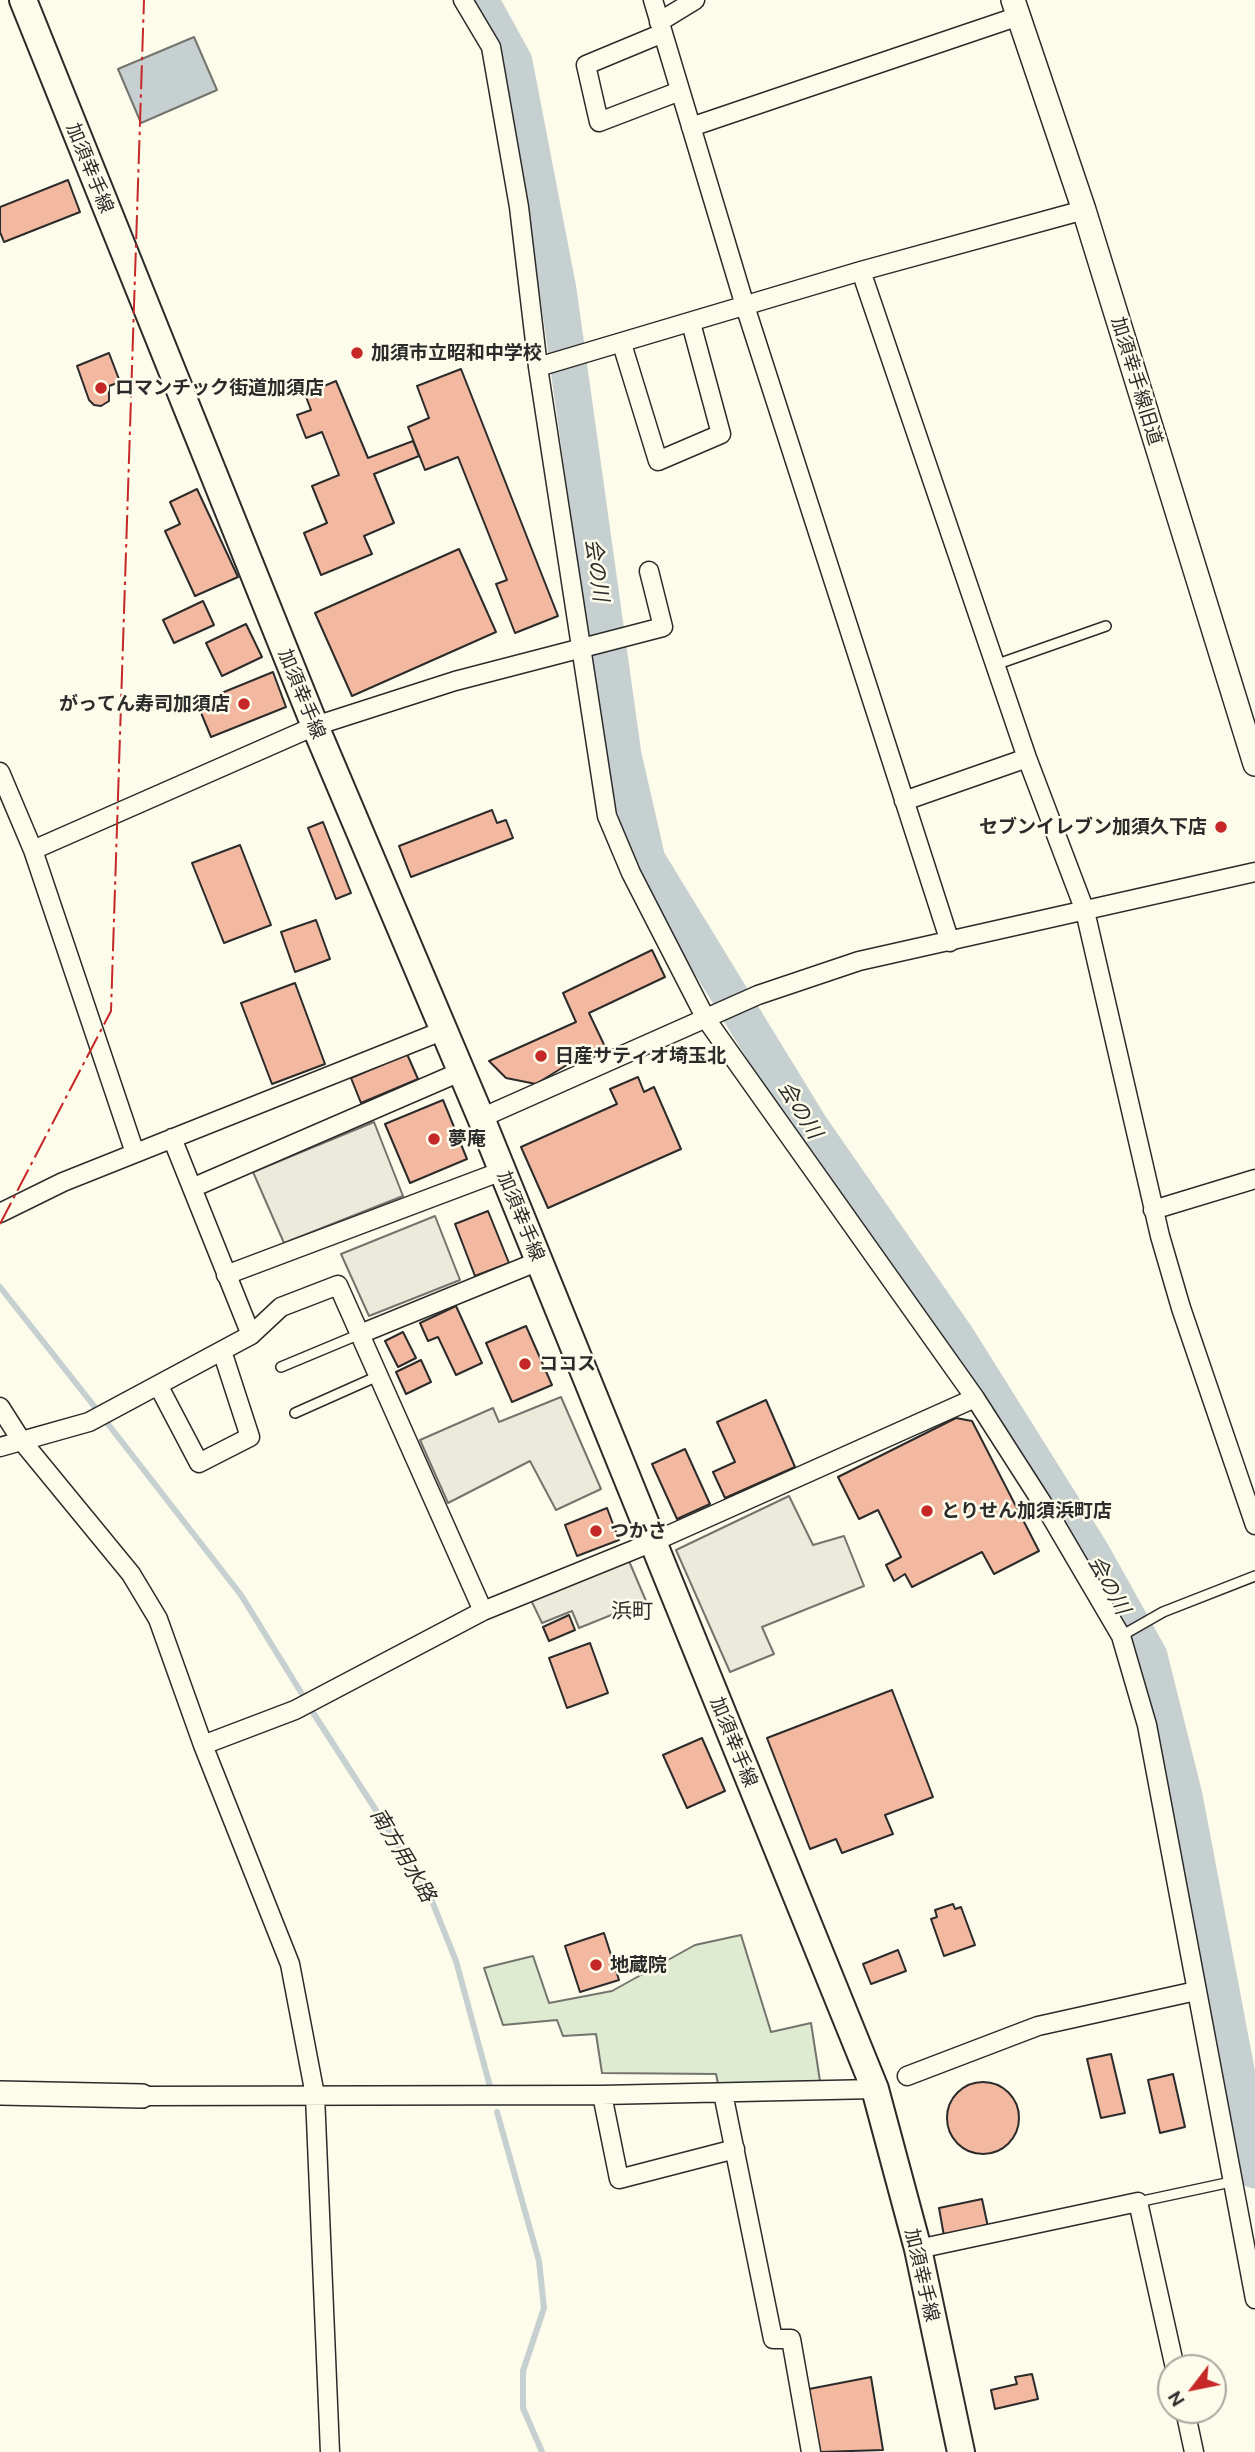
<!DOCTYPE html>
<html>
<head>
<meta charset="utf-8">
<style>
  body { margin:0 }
  #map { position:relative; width:1255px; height:2452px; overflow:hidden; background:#fdfbea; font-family:Ubuntu,sans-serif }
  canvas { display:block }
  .north { position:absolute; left:1157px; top:2354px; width:70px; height:70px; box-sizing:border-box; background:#fdfbea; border:2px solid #a9a89e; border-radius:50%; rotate:238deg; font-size:19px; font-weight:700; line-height:28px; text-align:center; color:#2b2b2b }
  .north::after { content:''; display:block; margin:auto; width:24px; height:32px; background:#c62828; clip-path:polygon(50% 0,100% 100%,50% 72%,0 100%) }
</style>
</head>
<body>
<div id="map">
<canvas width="1255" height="2452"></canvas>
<div class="north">N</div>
</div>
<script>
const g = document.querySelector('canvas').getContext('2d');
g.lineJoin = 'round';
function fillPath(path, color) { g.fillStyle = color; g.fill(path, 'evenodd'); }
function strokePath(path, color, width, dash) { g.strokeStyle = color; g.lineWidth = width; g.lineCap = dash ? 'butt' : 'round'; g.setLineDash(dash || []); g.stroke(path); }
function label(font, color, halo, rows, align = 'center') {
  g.font = font + ' Ubuntu,"Noto Sans JP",sans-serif'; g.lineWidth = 5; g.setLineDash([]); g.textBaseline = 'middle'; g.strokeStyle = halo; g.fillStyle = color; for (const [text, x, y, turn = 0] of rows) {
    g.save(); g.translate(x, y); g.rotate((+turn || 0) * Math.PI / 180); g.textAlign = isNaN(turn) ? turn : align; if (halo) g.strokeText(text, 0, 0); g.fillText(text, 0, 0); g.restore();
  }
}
const green = new Path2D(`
  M741,1935l30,97 40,-9 9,58 -102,3 -2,-10 -114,-1 -6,-39 -33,2 -6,-16 -54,5 -19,-57 49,-12 16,47 63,-12 83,-46z`);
fillPath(green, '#deebd1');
strokePath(green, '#74746e', 2);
const parking = new Path2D(`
  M374,1122l29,74 -119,47 -31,-71z
  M435,1216l25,64 -91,36 -28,-62z
  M561,1397l40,92 -45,21 -26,-49 -82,42 -28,-63 73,-32 6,14z
  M789,1496l24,49 31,-9 20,50 -102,41 12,27 -44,18 -54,-122z
  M629,1561l17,40 -67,27 -7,-17 -30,12 -11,-23z`);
fillPath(parking, '#eceadb');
strokePath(parking, '#74746e', 2);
const water = new Path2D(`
  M194,37l23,53 -76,33 -23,-54z`);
fillPath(water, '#c7d0d0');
strokePath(water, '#74746e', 2);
strokePath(new Path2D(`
  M0,1287l98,124
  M108,1424l133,171 61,99
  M312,1711l116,180 28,70 35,129
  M497,2112l42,149 5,47 -21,63v37l19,44`), '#c7d0d0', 6);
strokePath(new Path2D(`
  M480,0l34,62 44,228 65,465 24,105 162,265 148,213 134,214 58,104 35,140 71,374`), '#c7d0d0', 37);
const building = new Path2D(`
  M68,180l12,32 -76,30 -4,-10v-25z
  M109,353l11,29 -11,4v15l-8,5 -7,-1 -5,-5 -12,-34z
  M461,369l97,247 -43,17 -19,-49 11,-4 -49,-123 -33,13 -17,-43 21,-9 -12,-32z
  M336,381l32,77 45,-17 6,15 -45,18 20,49 -30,13 8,18 -51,21 -17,-42 23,-10 -15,-37 27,-11 -17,-43 -16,6 -9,-23 14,-5 -6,-16z
  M197,489l41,88 -43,19 -30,-65 15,-7 -10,-22z
  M459,549l37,83 -144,64 -37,-83z
  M203,601l11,24 -40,18 -11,-23z
  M246,624l16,33 -40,19 -16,-33z
  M273,672l13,35 -75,30 -14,-34z
  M492,810l5,13 9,-3 7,18 -102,39 -12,-31z
  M323,822l28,71 -15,6 -28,-71z
  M240,845l31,80 -47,18 -32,-80z
  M316,920l14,39 -35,13 -14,-40z
  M652,950l13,27 -76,36 19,40 -21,10h-17l-34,21 -30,-6 -17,-17 87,-39 -13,-29z
  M295,983l30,81 -53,20 -31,-81z
  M407,1054l11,25 -57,24 -10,-25z
  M638,1077l6,15 10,-5 27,62 -133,59 -27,-61 96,-43 -7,-15z
  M443,1100l24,59 -57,24 -25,-59z
  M488,1211l21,52 -34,13 -20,-52z
  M456,1306l26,57 -26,12 -18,-38 -10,4 -8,-18z
  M526,1326l26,59 -40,17 -26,-59z
  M403,1332l13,26 -18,9 -13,-26z
  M421,1360l10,22 -25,12 -10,-22z
  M766,1400l29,67 -70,31 -12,-26 22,-10 -18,-40z
  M956,1418l16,3 67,130 -45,23 -12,-22 -70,35 -7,-13 -11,7 -8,-16 15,-8 -23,-47 -19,9 -21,-42z
  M685,1449l25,55 -33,15 -25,-55z
  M607,1508l12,32 -42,16 -12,-31z
  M569,1615l6,15 -26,11 -6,-14z
  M590,1643l18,50 -41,15 -18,-50z
  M892,1690l41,107 -48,18 8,19 -51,19 -6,-14 -26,10 -43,-111z
  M702,1738l23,53 -38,17 -24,-53z
  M953,1904l2,5 6,-2 14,38 -31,11 -13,-37 6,-2 -2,-7z
  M604,1933l15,47 -39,12 -15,-46z
  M898,1950l8,21 -35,13 -8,-20z
  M1111,2054l14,59 -24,5 -14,-59z
  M1173,2074l12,53 -25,6 -12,-53z
  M947 2118a36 36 0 1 1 72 0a36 36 0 1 1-72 0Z
  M982,2199l6,28 -44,9 -5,-28z
  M1032,2374l6,25 -43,10 -4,-19 26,-6 -2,-7z
  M871,2377l12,73 -63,2 -11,-63z`);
fillPath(building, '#f2b8a0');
strokePath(building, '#2b2b2b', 2);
const service = new Path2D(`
  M995,665l111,-39
  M281,1367l79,-33
  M295,1413l83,-37
  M1121,1636l42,-24 92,-36
  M1138,2202l93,-20`);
const minor = new Path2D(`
  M463,0l28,47 28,160 19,160 69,449 24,57 75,146 269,379 75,117 71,121 26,89 108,574
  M653,0l92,306 205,636
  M659,22l36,-22
  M663,33l-77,32 13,57 81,-31
  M691,127l328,-111
  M861,271l166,487 58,153 75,325 21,72 74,217
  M622,344l36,117 63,-27 -30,-111
  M538,367l323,-96 223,-61
  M0,772l33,78 102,303
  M904,801l123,-43
  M33,850l282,-124 140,-45 208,-54 -14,-56
  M481,1118l277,-123 101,-34 396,-89
  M172,1138l79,197 30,-28 57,-22 145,326
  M192,1188l268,-116
  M1153,1210l102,-31
  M0,1213l63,-31 379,-151
  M226,1275l276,-104
  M360,1334l179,-73
  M158,1385l41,78 51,-26 -28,-86
  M0,1407l21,33 110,134 27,45 45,126 87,219 25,131 15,357
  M0,1447l89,-25 162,-87
  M203,1745l92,-35 188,-99 170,-69 322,-144
  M907,2076l131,-50 158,-35
  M723,2093l50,246h18l20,113
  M602,2095l17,84 116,-30
  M142,2096l460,-1 273,-6
  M918,2249l220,-47 37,166
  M1185,2410l9,42`);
const tertiary = new Path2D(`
  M1013,0l71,210 171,554
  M0,2093l142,3`);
const secondary = new Path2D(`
  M23,0l292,726 166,392 394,971 43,160 43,203`);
strokePath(service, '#2b2b2b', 12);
strokePath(minor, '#2b2b2b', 21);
strokePath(tertiary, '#2b2b2b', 26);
strokePath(secondary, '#2b2b2b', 30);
strokePath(service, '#fdfbea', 9);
strokePath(minor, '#fdfbea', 18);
strokePath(tertiary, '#fdfbea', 23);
strokePath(secondary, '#fdfbea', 26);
strokePath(new Path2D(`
  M0,1224l111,-213 33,-1011`), '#c62828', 2, [24, 5, 3.5, 5]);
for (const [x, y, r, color] of [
  [357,353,7,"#c62828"],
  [101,388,7,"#c62828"],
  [244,704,7,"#c62828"],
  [1221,827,7,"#c62828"],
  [541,1056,7,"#c62828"],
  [434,1139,7,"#c62828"],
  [525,1364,7,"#c62828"],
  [927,1511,7,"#c62828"],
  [596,1531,7,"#c62828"],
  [596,1965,7,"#c62828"]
]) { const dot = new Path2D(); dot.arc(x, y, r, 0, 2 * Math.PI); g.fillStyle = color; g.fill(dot); strokePath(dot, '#fdfbea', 2.5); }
label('19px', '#2b2b2b', '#fdfbea', [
  ["加須幸手線",90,168,68],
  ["加須幸手線旧道",1137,381,73],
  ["加須幸手線",302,694,68],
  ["加須幸手線",521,1216,68],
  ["加須幸手線",734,1742,68],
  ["加須幸手線",922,2275,77]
]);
label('bold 19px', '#2b2b2b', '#fdfbea', [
  ["加須市立昭和中学校",371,353],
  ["ロマンチック街道加須店",115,388],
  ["がってん寿司加須店",230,704,"right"],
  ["セブンイレブン加須久下店",1207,827,"right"],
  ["日産サティオ埼玉北",555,1056],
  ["夢庵",448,1139],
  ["ココス",539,1364],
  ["とりせん加須浜町店",941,1511],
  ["つかさ",610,1531],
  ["地蔵院",610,1965]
], 'left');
label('italic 21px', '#2b2b2b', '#fdfbea', [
  ["会の川",597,570,82],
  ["会の川",800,1110,58],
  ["会の川",1109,1585,61],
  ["南方用水路",403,1855,59]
]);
label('21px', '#2b2b2b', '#fdfbea', [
  ["浜町",632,1611]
]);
</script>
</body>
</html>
